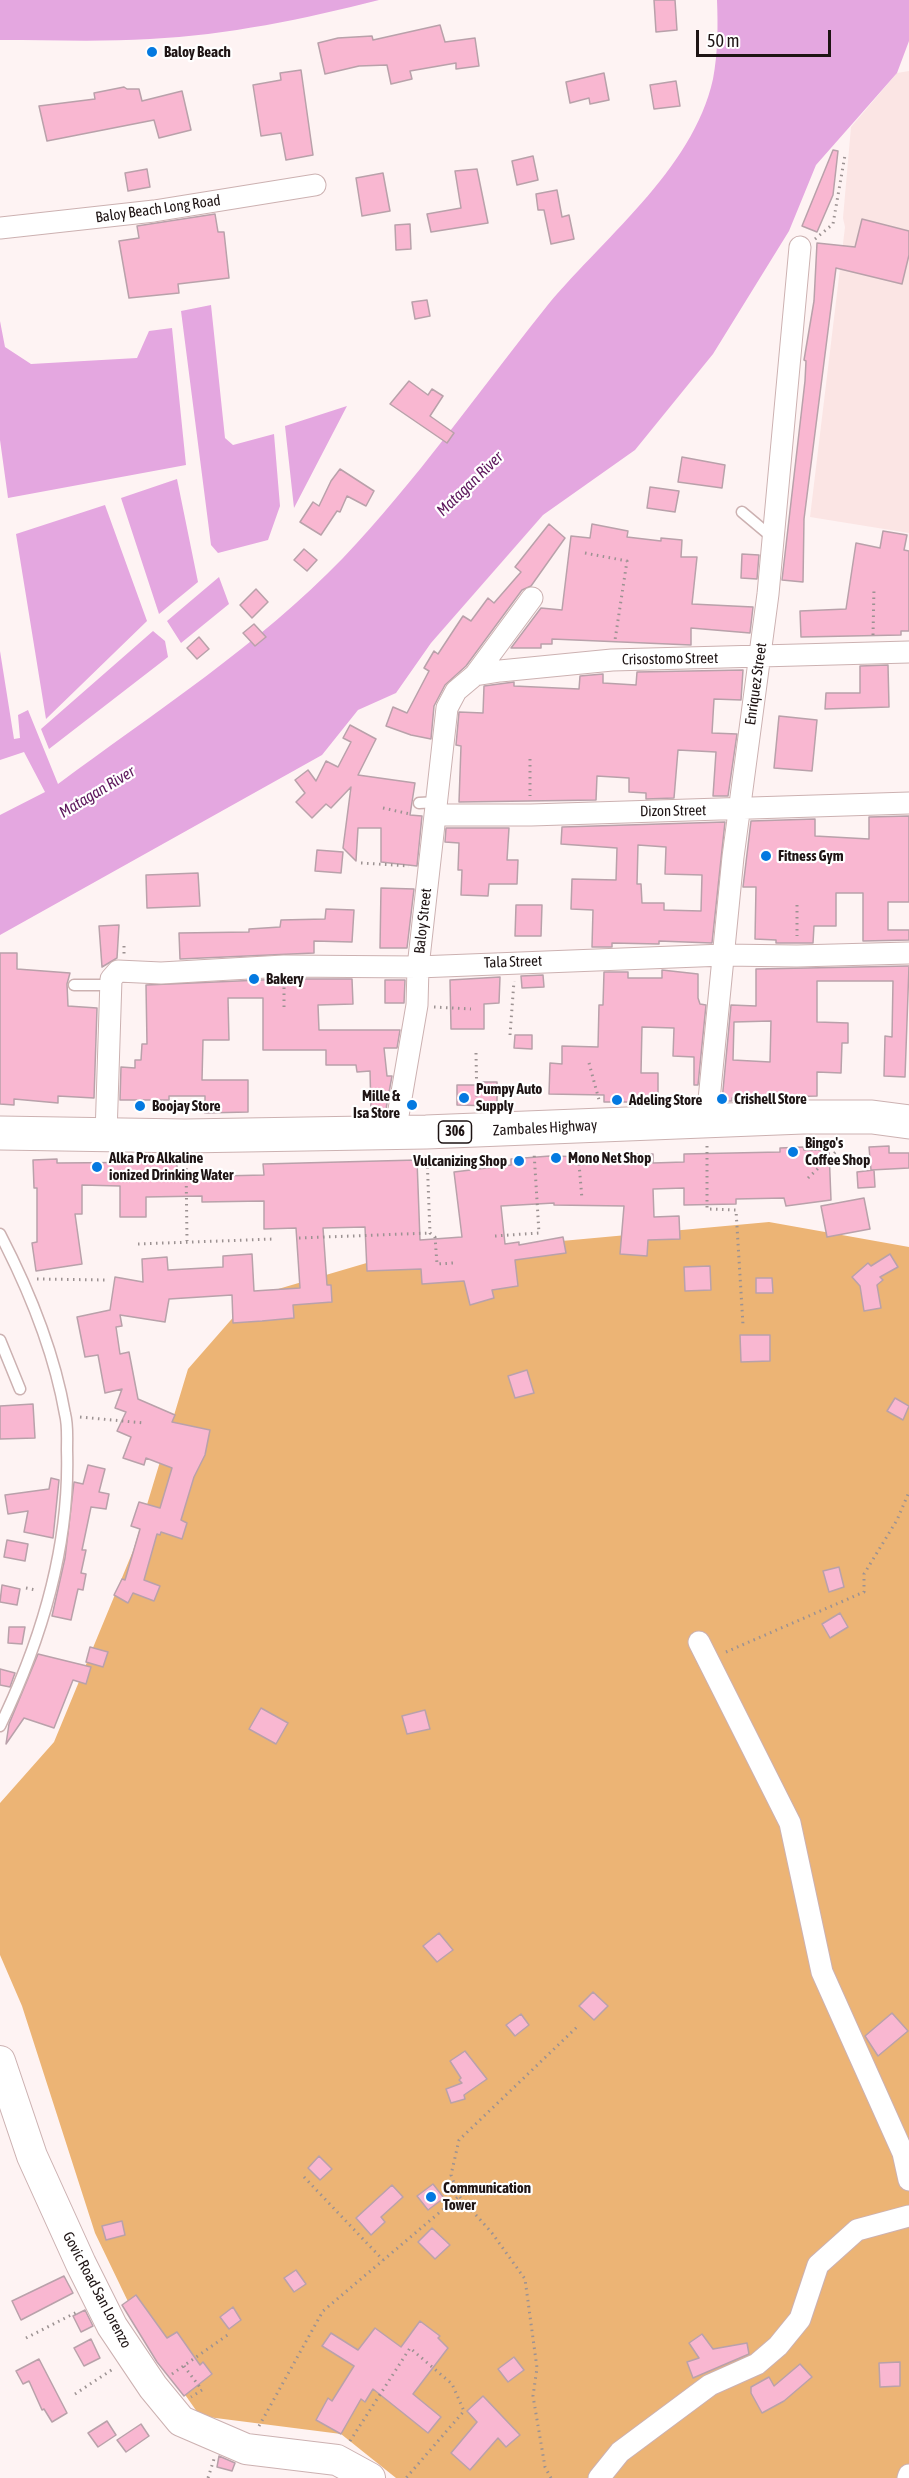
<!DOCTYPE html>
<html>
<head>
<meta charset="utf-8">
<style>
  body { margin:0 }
  #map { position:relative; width:909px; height:2478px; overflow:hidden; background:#fef3f3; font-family:"Asap Condensed",sans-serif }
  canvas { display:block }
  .scale { position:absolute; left:696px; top:30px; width:135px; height:27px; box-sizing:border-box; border:3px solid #1e1414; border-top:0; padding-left:8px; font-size:18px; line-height:21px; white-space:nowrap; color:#1e1414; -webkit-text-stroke:4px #fff; paint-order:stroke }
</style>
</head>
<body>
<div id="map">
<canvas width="909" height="2478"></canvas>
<div class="scale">50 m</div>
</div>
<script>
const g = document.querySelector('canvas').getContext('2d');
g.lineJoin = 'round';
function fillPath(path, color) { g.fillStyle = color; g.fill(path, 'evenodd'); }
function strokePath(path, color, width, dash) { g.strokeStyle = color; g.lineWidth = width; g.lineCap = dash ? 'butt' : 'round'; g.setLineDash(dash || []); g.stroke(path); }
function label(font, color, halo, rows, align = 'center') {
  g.font = font + ' "Asap Condensed",sans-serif'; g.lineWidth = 4.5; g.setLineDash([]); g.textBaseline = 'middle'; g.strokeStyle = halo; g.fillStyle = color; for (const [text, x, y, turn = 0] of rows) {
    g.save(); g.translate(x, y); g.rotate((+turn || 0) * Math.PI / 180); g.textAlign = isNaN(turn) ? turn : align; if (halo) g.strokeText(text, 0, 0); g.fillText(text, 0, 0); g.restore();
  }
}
fillPath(new Path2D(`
  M909,71v462l-99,-16 35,-290 -2,-9 8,-91 46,-54z`), '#fbe5e4');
fillPath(new Path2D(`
  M769,1222l140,25v1231h-513l-55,-44 -141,-18 -54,-77 -51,-106 -73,-227 -22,-51v-152l54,-61 79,-191 55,-182 63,-72 136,-40z`), '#ecb475');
fillPath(new Path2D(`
  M0,0h379c-75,19 -151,35 -229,39 -49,3 -100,1 -150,1z
  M717,0h192v41l-12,32 -81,92 -27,66 -76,123 -78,96 -92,65 -112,128 -35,50 -38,17 -36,45 -322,180v-120l45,-23 -21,-40 -24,8v-109l14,88 6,-1 -2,-23 10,-5 30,74c97,-72 201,-139 285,-226 73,-77 134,-164 200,-247 56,-70 150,-140 170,-232 5,-26 5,-53 4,-79z
  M211,305l14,133 8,7 41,-11 6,72 -12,34 -50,13 -7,-8 -30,-234z
  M0,321l5,26 26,17 106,-6 12,-27 23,-3 14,137 -178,33 -8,-58z
  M347,406l-53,102 -9,-82z
  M177,479l21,103 -39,32 -38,-116z
  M105,505l42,116 -101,98 -30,-185z
  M219,577l10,27 -48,39 -14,-22z
  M153,631l12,10 3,16 -119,92 -8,-20z`), '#e4a7e0');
const building = new Path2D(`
  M654,0h21l2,30 -21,2z
  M440,25l5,17 30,-4 4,28 -23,3v-6l-46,8 2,8 -21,5 -4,-19 -28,1 -34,8 -7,-31 20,-5 34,-2 1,4z
  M301,70l12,85 -27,5 -5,-27 -20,3 -8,-51 28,-5 -1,-7z
  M604,73l5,27 -19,4 -1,-6 -19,5 -4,-21z
  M676,81l4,25 -26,3 -4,-24z
  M124,87l3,2h12l3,12 40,-10 9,39 -32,8 -5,-18 -107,21 -8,-35 56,-7 -1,-6z
  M833,150l5,1 -5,44 -16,37 -15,-6z
  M533,156l5,24 -21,5 -5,-24z
  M147,169l3,18 -22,4 -3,-18z
  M477,169l11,54 -57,9 -4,-18 34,-6 -6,-37z
  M383,173l7,38 -28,5 -6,-38z
  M557,190l5,27 7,-2 5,24 -23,5 -7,-34h-6l-2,-16z
  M215,214l3,18h6l5,46 -51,6 1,9 -50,5 -10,-57 20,-3 -2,-12z
  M862,219l47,12v24l-7,29 -66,-16 -32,251 -1,63 -21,-2 23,-199 1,-20 -2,-1 10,-59 3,-58 38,4z
  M410,224l1,25 -15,1 -1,-25z
  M427,300l3,16 -15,3 -3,-17z
  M409,381l19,14 4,-6 11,7 -13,20 24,17 -7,10 -57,-39z
  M682,457l43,8 -3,23 -44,-6z
  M340,469l34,22 -8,15 -19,-10 -7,16 -3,-1 -16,24 -21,-13 13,-20 6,4 12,-25z
  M650,487l29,4 -4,21 -28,-4z
  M549,524l16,14 -34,48 -9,4 -56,76 -21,19 -11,21 -3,33 -20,-4 -25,-9 7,-19 14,6 22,-42 -5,-3 10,-17 4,3 25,-38 8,5 17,-23 6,5 27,-31 -6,-5z
  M592,524l36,7 -1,6 34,4v-3l21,2 -1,17h16l-5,47 61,3 -3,26 -59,-5v17l-139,-6v5h-11v4h-30l30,-40 21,2 9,-74 19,2z
  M883,531l24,4 -3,15 5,1v80h-8v4l-100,2 -1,-26 46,-2 10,-66 24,5z
  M304,549l13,11 -10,11 -13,-11z
  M742,554l17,1 -2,24 -16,-1z
  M256,589l12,13 -16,16 -12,-13z
  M254,624l12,13 -11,9 -12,-13z
  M199,637l10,12 -12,10 -10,-11z
  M888,665l1,42 -64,2 1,-16h34v-27z
  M743,670l-2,30 -27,-1 -2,34 25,1 -9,62h-15l3,-44 -38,-2 -4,48 -28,1v-6l-17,-1v-14l-32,-2 -1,24 -137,2 2,-56 -5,-1 3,-33 24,1 1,-27 30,-4v4l65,3 1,-13 23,-2v9l33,2 1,-13z
  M779,716l38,4 -5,51 -38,-3z
  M350,725l26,14 -18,36 57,8 -5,32 12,1 -5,50 -36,-4v-34h-23l-2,33 -13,-13 8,-61 -20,21 -5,-4 -14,14 -16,-16 9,-9 -10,-13 13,-10 8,11 10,-20 12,6 13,-25 -8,-4z
  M909,816v86h-21v28h21v10l-46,1v-48h-27v33h-22l-1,17h-37v-3l-21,-1 1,-52h-13l8,-66 64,-2v17l54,3v-22z
  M725,822l-13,121 -53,-2v3l-47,-1v4h-20l1,-37 -22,-1 1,-30 44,1 1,-32 -56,-4 1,-17zM638,845l28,2 -1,27 37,1 -1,36 -37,-1v-7h-22l-1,-19h-4z
  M446,828h63l-2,32h11l-1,24h-28l-1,12 -27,-1 1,-25h-4l1,-27 -14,-1z
  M317,850l26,2 -2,21 -26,-2z
  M198,873l2,33 -53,2 -1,-33z
  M381,888l33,1 -7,59h-27z
  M516,905h26l-1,31h-26z
  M326,909l28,1 -2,32 -38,-1v12l-134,6 -1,-26 70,-1v-3l31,-2 1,-7 44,-1z
  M119,925l-2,33 -15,9 -3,-41z
  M0,953h17v16l53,4 -3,11 1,22 29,2 -3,90 -36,-2v7l-44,-4v6l-14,-1z
  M909,966l-4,111 -21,-1 1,-40 7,1 1,-56h-76v41l31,1v20h-6l-1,30 -24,-1v24l-85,2v3h-10l9,-96 25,1v-37zM771,1021l-1,41 -37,-2 1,-38z
  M662,970l36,4v24l2,6 6,1 -8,80h-4v-28l-21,-1 1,-28 -32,-1 -1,46h17v24h-27v5h-27v-7l-55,-1 1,-31 12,1v-18l36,1 1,-42h4l1,-33h24v6h34z
  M543,975l1,12 -22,1 -1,-12z
  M500,977l-1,26 -15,1v25h-33l-1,-49z
  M284,979h68l1,25 -35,1 1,25h81l-3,18h-13l3,28h5l-6,33 -15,1 -1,-39 -13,1 -1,-7h-30v-15h-63v-52h-35l1,42h-26l-1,40h46v32l-43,1v-17h-36v4h-49l1,-33 14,1v-8h6l1,-16h5l-1,-59z
  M385,980h20l-1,23h-19z
  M515,1035h17v14l-18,-1z
  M479,1082h18v24l-40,-1v-20h22z
  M889,1146v7h20v15l-38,2 -2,-23z
  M803,1147l1,3h25l2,50 -45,6 -2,-8 -48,1v5l-52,1v-17l-31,1 1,28 25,-1 1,23 -32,1 -1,16 -27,-2 4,-48 -70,-1v-2l-53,3 4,38 14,-2v3l44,-8 3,16 -51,7 3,26 -26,4 2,8 -24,7 -6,-24 -42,3 -1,-15 -54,2 -2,-44 -42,1 4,57h4l1,17 -39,3 1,13 -32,3 -29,2 -1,-28 -63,4 -4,23 -45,-7 2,11 -6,1 4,27 9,-2 9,47 37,16 -3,7 38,8 -5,25 -11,22 -13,43 6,3 -5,16 -21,-7 -1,3 -3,-1 -13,46 16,6 -6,15 -21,-8 -5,10 -14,-8 8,-16 3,1 15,-51 -9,-3 8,-24 21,6 12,-40 -26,-10 -2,7 -21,-7 8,-21 -14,-6 9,-19 -11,-4 7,-19 -17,4 -7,-38 -13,2 -8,-40 33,-7 5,-33 28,5 -1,-23 25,-2 1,13 55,-3v-11l29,-2 2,37 46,-3 -4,-60 -32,1v-28l-62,1v-6l-56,1v20h-26v-31l-38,-1v29h-7l7,50 -46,7 -4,-28 5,-1v-54h-3l-1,-28 24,-1v4l120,-1v15l87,-2 -1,-11 154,-4 3,80 42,-3 -8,-65 57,-7v-6l39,-3 86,2v-4h17v9l31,-1v-8l96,-2v-4z
  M874,1170l1,17 -17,1 -1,-16z
  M864,1198l6,31 -43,8 -6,-31z
  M890,1254l8,13 -18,10 3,3 -6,5 4,23 -17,3 -4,-25 -8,-9 16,-14 3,3z
  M710,1266l1,24 -26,1 -1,-24z
  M756,1278h16l1,15h-17z
  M740,1335h30v26l-29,1z
  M527,1370l7,23 -19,5 -7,-22z
  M895,1398l14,8 -6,14 -16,-9z
  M33,1404l2,34 -35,1v-33z
  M88,1465l17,4 -6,23 10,2 -3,15 -15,-2 -9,43h4l-5,23 5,1 -3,16 -5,-1 -7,31 -19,-4 13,-58 9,-76 9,2z
  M51,1478l8,2 -6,58 -29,-6 4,-21 -20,3 -3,-19 44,-6z
  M7,1540l21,4 -3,17 -21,-4z
  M839,1567l5,20 -15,5 -6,-21z
  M2,1585l18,4 -3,16 -17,-3z
  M840,1613l8,14 -18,11 -8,-14z
  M9,1627h16l-3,17 -14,-1z
  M90,1647l18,5 -5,15 -17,-5z
  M38,1654l53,13 -5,17 -13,-4 -19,48 -30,-10 -18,26 3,-20z
  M0,1669l15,4 -5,14 -10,-2z
  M261,1708l27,15 -12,21 -27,-15z
  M425,1710l5,19 -23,5 -5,-18z
  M439,1933l14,17 -16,12 -14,-16z
  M593,1992l15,14 -14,14 -15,-14z
  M892,2013l16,18 -30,25 -13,-20z
  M521,2014l8,11 -14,11 -9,-11z
  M465,2051l22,28 -23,16 1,4 -14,4 -5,-14 16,-6 -3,-3 2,-2 -11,-17z
  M319,2156l13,13 -12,11 -12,-12z
  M433,2184l11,14 -16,12 -11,-14z
  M392,2185l11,12 -22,20 4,5 -14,13 -15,-17z
  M122,2221l3,14 -19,5 -4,-14z
  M432,2228l18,17 -15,14 -17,-17z
  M296,2270l10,14 -12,8 -10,-14z
  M64,2276l9,17 -52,27 -9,-19z
  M136,2295l31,43 10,-6 23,33 3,-3 9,12 -28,22 -27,-34 -35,-57z
  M233,2307l8,13 -12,9 -9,-12z
  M85,2310l8,16 -12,6 -8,-16z
  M420,2321l20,15 -2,2 10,10 -35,46 28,23 -13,16 -55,-44 -8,13 -4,-3 -20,35 -25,-14 12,-22 4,3 22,-35 -32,-20 9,-13 27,17 17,-22 26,19z
  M702,2334l11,15 34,-6 2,11 -56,24 -6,-16 12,-4 -10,-15z
  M91,2339l9,19 -16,8 -10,-18z
  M514,2357l10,13 -16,12 -10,-13z
  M39,2359l28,54 -15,9 -8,-13 -2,1 -13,-29 -6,3 -7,-13z
  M900,2362v24l-20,1 -1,-24z
  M800,2364l12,13 -28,24 -22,12 -11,-20v-6l18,-10 5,9z
  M483,2396l37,39 -14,12 -8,-9 -28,32 -19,-17 26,-31 -10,-11z
  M107,2421l9,14 -18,12 -10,-14z
  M141,2424l8,12 -23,16 -9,-12z
  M219,2456l16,7 -3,8 -15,-4z`);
fillPath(building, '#f9b7d1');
strokePath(building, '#b9a1aa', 1.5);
const service = new Path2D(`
  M742,512l31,26
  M419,803l19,-1
  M74,985h37
  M0,1234c29,56 54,117 65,180 3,11 2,24 2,36 3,95 -26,191 -67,276
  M0,1340l20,49`);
const minor = new Path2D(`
  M0,228l154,-17 161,-26
  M475,675l57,-77
  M436,815h95l378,-12
  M707,1120l26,-263 35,-263 32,-347
  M395,1133l22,-128 1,-38 29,-259 9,-17 19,-16 25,-4 112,-11 297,-8
  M106,1135l5,-156 7,-8 43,2 123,-7 134,1 306,-12 73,1 112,-3
  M699,1642l91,181 32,149 81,181 6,27
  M599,2478l21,-26 90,-67 47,-21 21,-18 22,-27 18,-54 39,-35 52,-14
  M908,2478l1,-3`);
const secondary = new Path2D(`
  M0,2061l32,95 49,108 31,62 41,61 28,34 65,28 91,11 33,18`);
const primary = new Path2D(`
  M0,1133l185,3 241,-4 377,-15h69l37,5`);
strokePath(service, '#ccb1b1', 13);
strokePath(minor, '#ccb1b1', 23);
strokePath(secondary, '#ccb1b1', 32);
strokePath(primary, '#ccb1b1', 35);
strokePath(new Path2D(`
  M815,239l18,-15 12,-69
  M585,553l42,8 -12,79
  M873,635l1,-47
  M530,759v37
  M383,808l27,6
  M361,863l48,3
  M797,905v31
  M124,946v8
  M284,1007v-24
  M434,1007l37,2
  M510,1035l4,-54
  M476,1053l1,52
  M589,1063l10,37
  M707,1146v63l29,1 7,115
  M578,1152l4,47
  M427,1155l3,78 5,4 2,27 16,-1
  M186,1162l1,79
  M808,1178l37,-35
  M495,1236l44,-3 -5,-81
  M299,1238l131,-5
  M138,1244l136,-5
  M37,1279l69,1
  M80,1417l64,6
  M26,1588l10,2
  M726,1652l138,-60v-18l33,-54 12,-28
  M304,2177l79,83
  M26,2338l53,-27
  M184,2366l18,24 -11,7
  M172,2374l57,-40
  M75,2394l38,-25
  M259,2426l64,-115 136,-115
  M350,2441l60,-93 42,36 12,27 -58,67
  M208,2478l6,-19
  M551,2478l-6,-11 -12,-71 4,-28 -12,-89 -33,-46 -33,-37 -8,-21 8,-35 118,-113`), '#9c9292', 3, [1.5, 4.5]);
strokePath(service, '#fff', 10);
strokePath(minor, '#fff', 21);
strokePath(secondary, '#fff', 30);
strokePath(primary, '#fff', 33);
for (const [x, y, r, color] of [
  [152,52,6,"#0479e0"],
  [766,856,6,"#0479e0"],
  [254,979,6,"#0479e0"],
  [464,1098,6,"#0479e0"],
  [722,1099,6,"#0479e0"],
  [617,1100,6,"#0479e0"],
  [412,1105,6,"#0479e0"],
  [140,1106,6,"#0479e0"],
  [793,1152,6,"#0479e0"],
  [556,1158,6,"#0479e0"],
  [519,1161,6,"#0479e0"],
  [97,1167,6,"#0479e0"],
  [431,2197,6,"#0479e0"]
]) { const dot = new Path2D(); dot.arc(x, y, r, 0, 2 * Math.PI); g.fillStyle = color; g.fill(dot); strokePath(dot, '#fff', 2); }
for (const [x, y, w] of [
  [455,1132,33]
]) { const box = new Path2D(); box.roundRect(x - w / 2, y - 11, w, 22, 4.5); g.fillStyle = '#fff'; g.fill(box); strokePath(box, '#1e1414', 1.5); }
label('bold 14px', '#1e1414', null, [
  ["306",455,1132]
]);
label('bold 15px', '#1e1414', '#fff', [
  ["Baloy Beach",164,52],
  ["Fitness Gym",778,856],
  ["Bakery",266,979],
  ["Pumpy Auto",476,1089],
  ["Supply",476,1106],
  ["Mille &",400,1096,"right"],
  ["Isa Store",400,1113,"right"],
  ["Crishell Store",734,1099],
  ["Adeling Store",629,1100],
  ["Boojay Store",152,1106],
  ["Bingo's",805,1143],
  ["Coffee Shop",805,1160],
  ["Alka Pro Alkaline",109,1158],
  ["ionized Drinking Water",109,1175],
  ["Mono Net Shop",568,1158],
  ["Vulcanizing Shop",507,1161,"right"],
  ["Communication",443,2188],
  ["Tower",443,2205]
], 'left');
label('15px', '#1e1414', '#fff', [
  ["Baloy Beach Long Road",158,209,-8],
  ["Crisostomo Street",670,659,-1],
  ["Enriquez Street",756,684,-82],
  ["Dizon Street",673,811,-1],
  ["Baloy Street",423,921,-84],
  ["Tala Street",513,962,-2],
  ["Zambales Highway",545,1128,-3],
  ["Govic Road San Lorenzo",97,2290,62]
]);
label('italic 16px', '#5d175c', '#fff', [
  ["Matagan River",470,484,-44],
  ["Matagan River",97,792,-31]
]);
</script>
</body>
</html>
